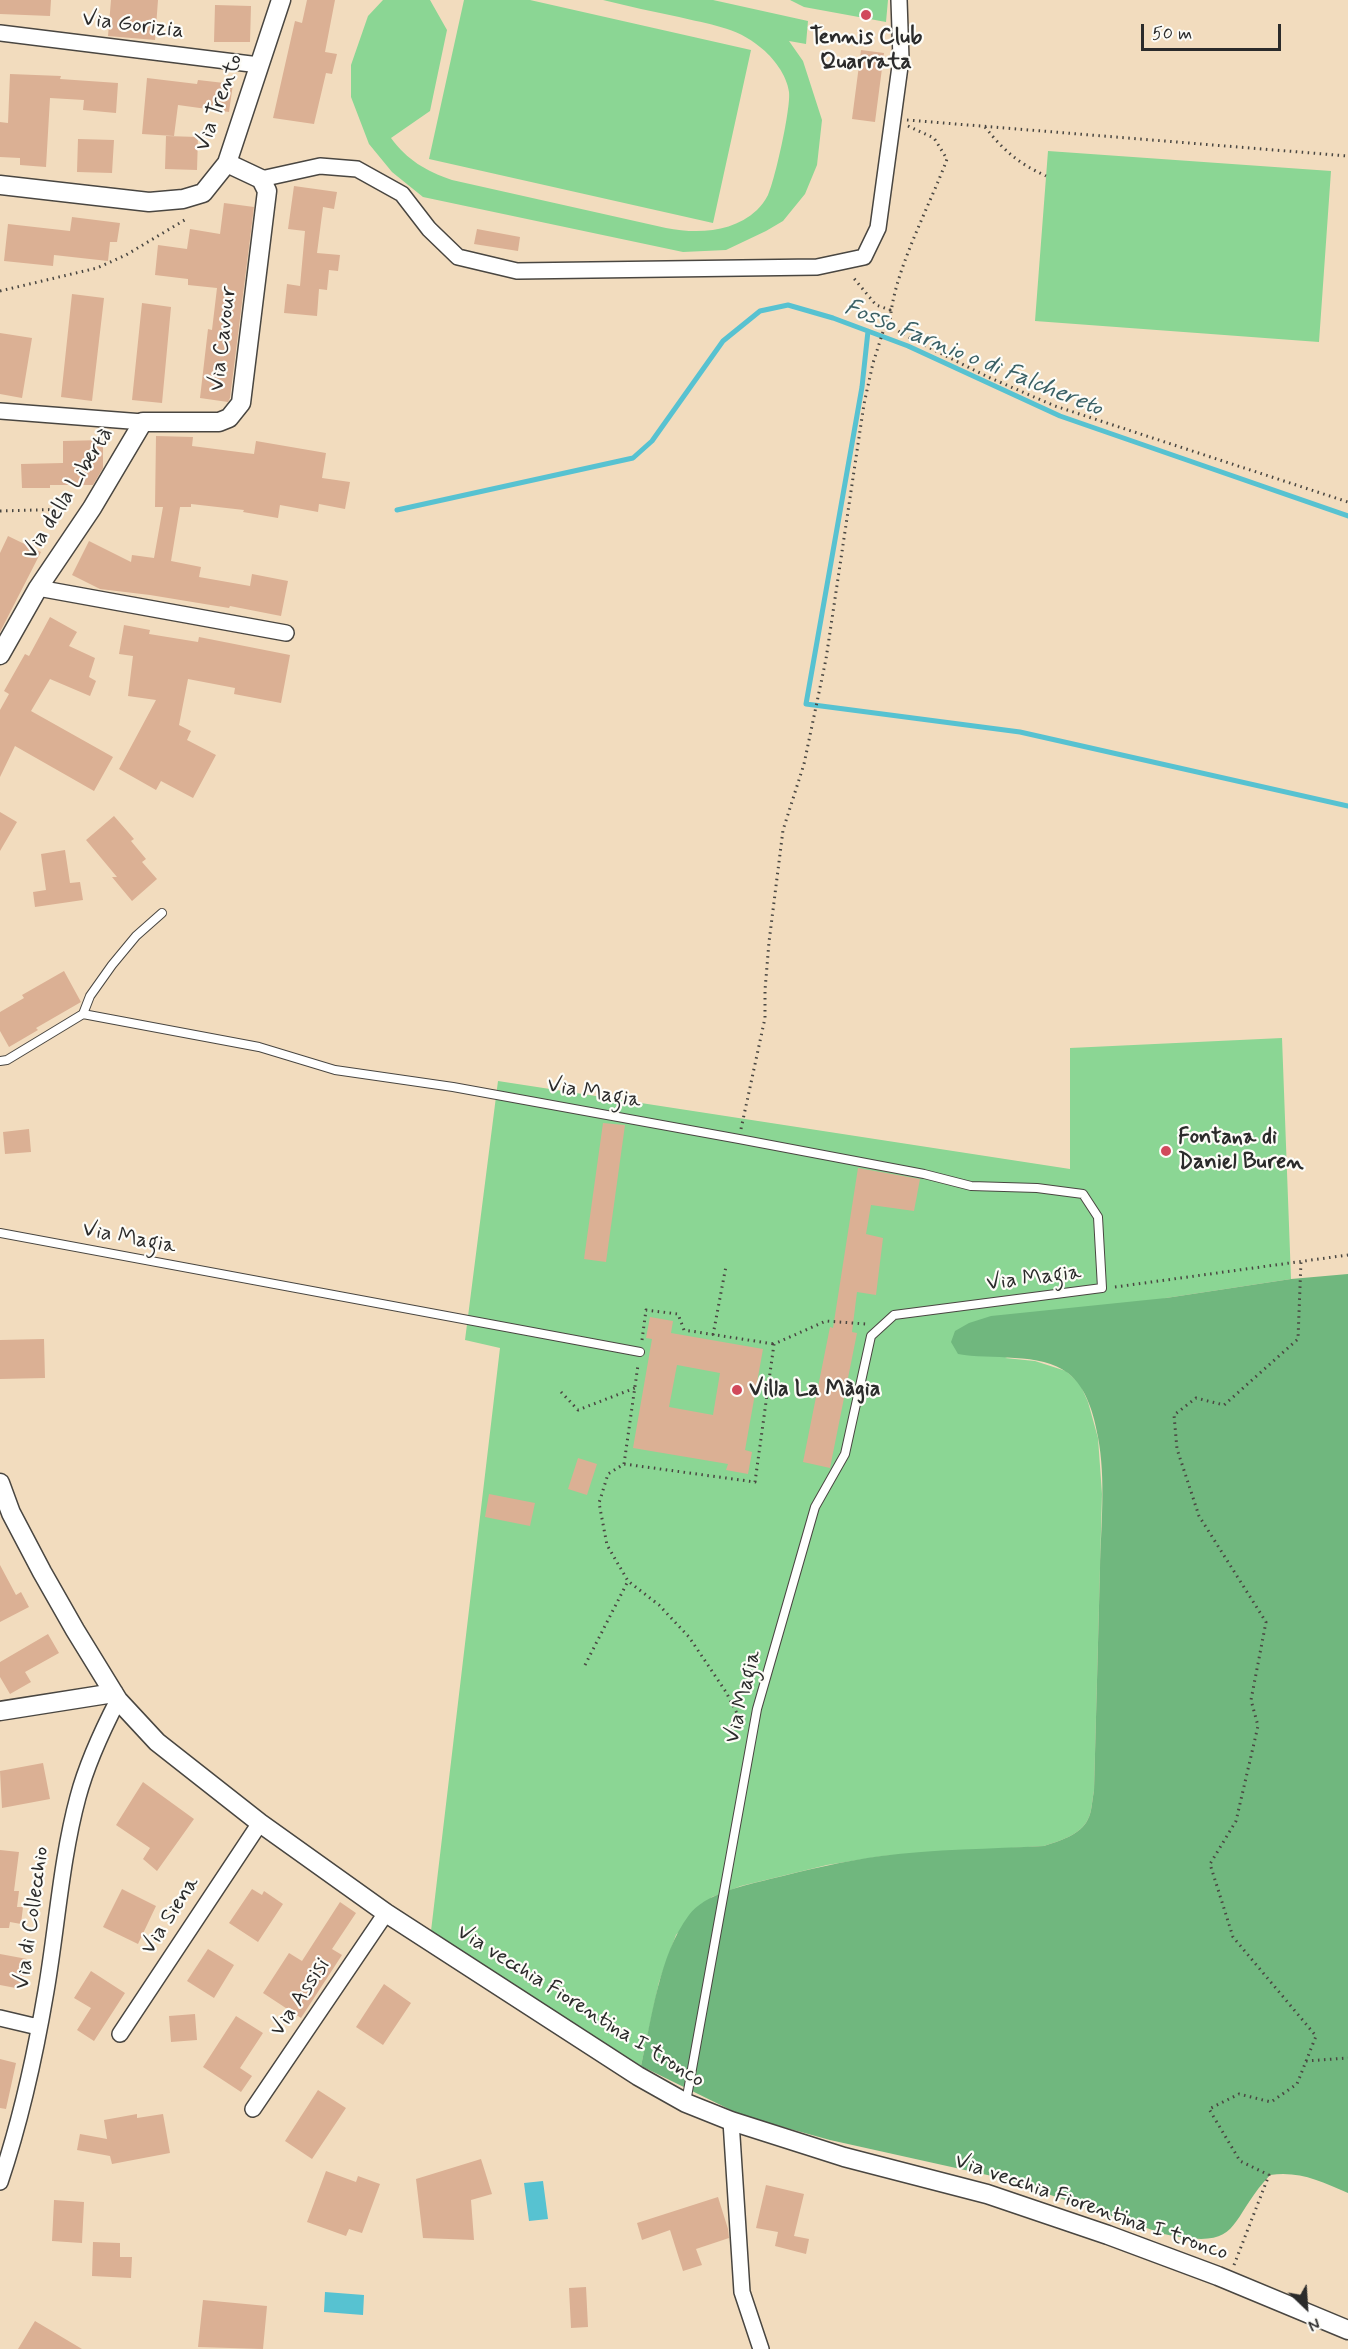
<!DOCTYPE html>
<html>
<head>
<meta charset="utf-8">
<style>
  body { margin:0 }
  #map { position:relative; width:1348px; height:2349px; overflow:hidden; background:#f2dcbe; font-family:Mynerve,sans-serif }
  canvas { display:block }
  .north { position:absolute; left:1276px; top:2277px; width:60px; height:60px; -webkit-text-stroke:4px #fdfcf7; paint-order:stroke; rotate:155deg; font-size:16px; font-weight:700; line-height:24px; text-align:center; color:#2b2b2b }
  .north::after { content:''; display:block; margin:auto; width:21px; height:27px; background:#2b2b2b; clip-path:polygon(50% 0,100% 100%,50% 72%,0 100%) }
  .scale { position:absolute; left:1141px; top:24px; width:140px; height:27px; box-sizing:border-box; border:3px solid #2b2b2b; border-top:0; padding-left:8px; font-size:18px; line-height:21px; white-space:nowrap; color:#2b2b2b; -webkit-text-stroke:4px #fdfcf7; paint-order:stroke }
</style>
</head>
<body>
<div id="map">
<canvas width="1348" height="2349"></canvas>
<div class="north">N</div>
<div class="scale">50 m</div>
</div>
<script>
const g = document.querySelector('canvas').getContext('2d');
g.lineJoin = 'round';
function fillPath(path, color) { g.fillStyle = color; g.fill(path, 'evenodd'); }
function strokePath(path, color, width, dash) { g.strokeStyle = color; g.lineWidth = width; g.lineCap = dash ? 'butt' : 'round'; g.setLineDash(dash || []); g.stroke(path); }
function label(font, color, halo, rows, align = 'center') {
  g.font = font + ' Mynerve,sans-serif'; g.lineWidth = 4.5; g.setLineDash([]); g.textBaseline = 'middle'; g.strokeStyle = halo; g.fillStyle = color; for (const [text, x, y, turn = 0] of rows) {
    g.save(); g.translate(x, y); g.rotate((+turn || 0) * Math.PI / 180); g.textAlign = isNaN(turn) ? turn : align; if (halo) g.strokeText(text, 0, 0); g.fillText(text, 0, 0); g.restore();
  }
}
fillPath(new Path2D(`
  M383,0h47l17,30 -17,81 -39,27c16,22 35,33 61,42l214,48c31,6 66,5 91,-18 4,-4 8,-9 11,-15 7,-15 23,-87 21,-103 -2,-17 -16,-35 -29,-45 -23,-20 -53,-23 -81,-30 -25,-5 -51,-11 -76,-17h110l95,21 -2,23 -17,-3 14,20 19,59 -5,45 -12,29 -22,27 -17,10 -40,19 -43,2 -260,-55 -31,-25 -23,-28 -18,-47v-32l17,-49z
  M464,0h66l221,50 -38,173 -284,-64z
  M790,0h98l-2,22 -82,-15z
  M1048,151l283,20 -12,171 -284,-21z
  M1282,1038l9,241 -125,19 -161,60 30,3 31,10 14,13 8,18 10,36 4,56 -8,297c-2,9 -2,21 -6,28 -7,16 -29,22 -44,27l-161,10 -56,9 -86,21 -29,11 -36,38 -17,47 -18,84 -210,-135 69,-583 -35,-8 33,-259 572,88v-121z`), '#8bd694');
fillPath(new Path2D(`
  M1348,1274v919c-28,-12 -48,-22 -78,-18 -44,47 -26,76 -106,59l-163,-56 -171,-38 -87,-24 -102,-50c11,-48 18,-111 48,-151 15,-21 57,-30 81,-36 37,-9 74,-18 111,-23 52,-7 111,-7 163,-10 15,-5 37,-11 44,-27 4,-7 4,-19 6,-28 2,-74 4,-148 6,-222 1,-43 6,-89 -2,-132 -4,-22 -11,-49 -30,-64 -27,-21 -78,-13 -110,-19l-7,-12 4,-11 14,-8 22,-7 175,-18 125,-19z`), '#70b77e');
fillPath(new Path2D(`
  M543,2181l5,38 -19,2 -5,-38z
  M325,2292l39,3 -1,20 -39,-3z`), '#57c2d1');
strokePath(new Path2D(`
  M868,331l-6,56 -56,317 214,28 328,74
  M397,510l236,-52 19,-17 71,-100 37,-30 28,-6 45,13 75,28 152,70 288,100`), '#57c2d1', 5);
fillPath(new Path2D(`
  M0,0h51l-1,16 -50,-2z
  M111,0h47l-3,40 -47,-4z
  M307,0h28l-10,52 12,2 -5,20 -6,-1 -12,51 -41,-6 22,-97 7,2z
  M215,5l36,1 -1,36h-36z
  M861,50l23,3 -9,69 -23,-3z
  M10,74l51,2 -1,3 58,4 -2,30 -33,-3 1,-10 -34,-2 -4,69 -26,-2v-7l-20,-1v-35l8,1z
  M147,78l50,6 1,-4 35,4 -4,28 -51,-7 -4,31 -32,-2z
  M166,136l32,1 -1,33 -32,-1z
  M78,139l36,1 -2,33 -35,-1z
  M294,186l43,6 -3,17 -11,-2 -6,46 23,2 -2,16 -9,-1 -2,20 -8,-1 -2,27 -33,-3 3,-29 13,2 5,-55 -17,-2z
  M224,203l30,4 -24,191 -2,4 -28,-4 8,-69 4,1 5,-42 -29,-3v-6l-33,-4 3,-30 29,4 3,-20 30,5z
  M72,217l48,6 -3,19h-7l-2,19 -54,-6 -1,11 -49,-5 4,-37 62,7z
  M477,229l43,8 -2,14 -44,-7z
  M72,294l32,4 -12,103 -31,-4z
  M142,303l29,4 -9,96 -30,-3z
  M0,333l32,5 -10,60 -22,-4z
  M156,436l37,1 -1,9 62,8 2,-13 70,12 -4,25 28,4 -5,27 -26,-5 -1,8 -38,-7 -2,13 -35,-6 1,-2 -53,-6v3h-11l-9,54 30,6 -2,10 51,9 2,-12 36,7 -7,35 -51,-10 -1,2 -79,-13 -50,-6 -28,-14 17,-34 42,21 1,-7 22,3 9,-51h-8z
  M103,440v28l-10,17h-43v3h-28l-1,-24 42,-1v-22z
  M8,536l33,16 -41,80v-79z
  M50,617l27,15 -8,14 26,12 -6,19 7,4 -6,15 -40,-17 -19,32 82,46 -19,34 -79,-45 -15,31v-67l9,-16 -5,-3 21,-37 4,2z
  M124,625l26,5 -1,4 49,8 1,-5 91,18 -9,48 -47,-9 1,-6 -47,-9 -9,46 12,6 -4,9 29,15 -23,43 -32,-17 -5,9 -37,-21 37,-69 -28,-4 5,-40 -14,-2z
  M0,812l17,10 -17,29z
  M114,816l20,23 -3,2 15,18 -4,3 15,17 -25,22 -20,-24h5l-31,-37z
  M65,850l5,33 10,-1 3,18 -48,7 -2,-15 13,-2 -5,-36z
  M64,971l17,31 -45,26 2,2 -29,17 -9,-16v-19l24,-14 -2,-3z
  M603,1123l22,2 -19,137 -22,-3z
  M29,1129l2,23 -26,2 -2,-22z
  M858,1168l62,11 -6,32 -43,-6 -5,29 17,4 -7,57 -19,-3 -5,40 5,1 -27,135 -27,-6 27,-135 3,1z
  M650,1317l23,4 -2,12 92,16 -18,101 7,2 -4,22 -22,-4 2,-6 -95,-16 19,-109 -6,-1zM677,1365l43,8 -7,42 -44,-8z
  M44,1339l1,39 -45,1v-39z
  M578,1458l19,6 -10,31 -19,-6z
  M489,1494l46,9 -5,23 -45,-9z
  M0,1565l16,30 5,-3 8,15 -29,15z
  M48,1634l11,19 -34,19 6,10 -21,12 -10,-17v-15z
  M43,1763l7,36 -48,9 -2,-37z
  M143,1782l51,37 -37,52 -14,-12 7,-11 -34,-23z
  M0,1850l19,2 -5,39h5l-2,16h6l-2,17 -11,-2 -1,6h-9z
  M122,1889l34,17 -18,38 -35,-17z
  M252,1889l10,6 2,-4 19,13 -25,38 -29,-19z
  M340,1902l16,11 -24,36 10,6 -41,63 -38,-25 26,-40 13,8z
  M208,1949l26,16 -20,33 -27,-17z
  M0,1954l27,5 -6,30 -21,-4z
  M91,1971l34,22 -31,48 -17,-11 14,-22 -17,-10z
  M384,1984l27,19 -28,42 -27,-18z
  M195,2014l2,26 -26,2 -2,-26z
  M236,2016l27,17 -23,35 12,8 -11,16 -38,-25z
  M0,2059l16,4 -10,46 -6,-1z
  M318,2090l28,18 -34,51 -27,-18z
  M137,2114v4l26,-4 7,39 -58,11 -2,-8 -33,-6 3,-16 27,5 -3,-19z
  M481,2159l11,35 -21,6 3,40 -51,-2 -7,-59z
  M326,2171l30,11 2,-6 22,8 -18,49 -13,-4 -3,7 -39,-14z
  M766,2185l38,9 -10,42 15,3 -3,15 -31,-8 3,-14 -22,-4z
  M718,2197l10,32 1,9 -33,11 6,16 -19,6 -13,-41 -28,10 -5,-17z
  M54,2200l30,2 -2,41 -30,-2z
  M93,2242l27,1v14h12l-1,21 -39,-2z
  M586,2287l2,40 -17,1 -2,-40z
  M203,2300l64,6 -4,43 -65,-2z
  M35,2321l47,28h-64z`), '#dbb094');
const service = new Path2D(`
  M83,1014l176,33 76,23 118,17 286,52 185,35 47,12 66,2 46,6 15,23 4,71 -208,27 -23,21 -26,118 -30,53 -58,202 -71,393
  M0,1061l7,-1 76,-46 7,-18 22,-31 24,-29 26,-23
  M0,1233l640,119`);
const minor = new Path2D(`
  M0,33l259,32
  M261,179l59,-13 37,3 45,25 27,35 29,28 59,14 300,-4 47,-10 14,-29 23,-169 -2,-59
  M0,411l143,11
  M38,588l248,45
  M0,2018l38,9
  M120,2034l140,-211
  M253,2109l133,-196
  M731,2121l11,171 19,57
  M0,2182c21,-62 35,-126 46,-191 11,-64 15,-131 32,-194 9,-34 24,-66 40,-97`);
const tertiary = new Path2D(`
  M0,185l149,17 34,-3 20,-6 24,-30 54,-163
  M0,655l38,-67 54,-80 51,-86h76l10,-4 12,-15 26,-212 -6,-12 -34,-16
  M0,1483l11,30 31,59 33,58 43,70 39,42 103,81 126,90 252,163 48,27 45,18 113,36 143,37 121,41 110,41 130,54
  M0,1711l114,-18`);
strokePath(service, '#494641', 10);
strokePath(minor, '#494641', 18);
strokePath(tertiary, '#494641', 21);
strokePath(new Path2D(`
  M907,120l441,36
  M908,126l26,12 13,21c-17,47 -56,117 -57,166l14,10 84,42 67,29 293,96
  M985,127c19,24 33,36 61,49
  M0,291l97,-23 29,-13 62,-37
  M0,511l70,-2
  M741,1129l24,-111v-28l4,-48 14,-112 21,-66 22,-105 38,-255 9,-41 17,-53 -14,-5 -24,-29
  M1115,1287l233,-32
  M713,1335l13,-69
  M642,1340l4,-30 32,4 6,16 90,14
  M561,1392l17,18 57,-22
  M624,1464l14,-99
  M585,1665l43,-84
  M742,1723l-16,-31 -37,-55 -30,-32 -31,-24 -21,-36 -8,-42 9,-29 16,-10 131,18 19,-138 52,-23 40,3
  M1306,2061l42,-3
  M1234,2265l35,-90 -29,-14 -31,-52 30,-15 32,8 26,-18 19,-48 -83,-99 -23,-73 26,-43 22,-95 -7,-26 15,-78 -67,-106 -22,-67 -3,-34 22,-17 28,7 74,-66 3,-78`), '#494641', 3, [1.5, 4.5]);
strokePath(service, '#fff', 8);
strokePath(minor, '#fff', 15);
strokePath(tertiary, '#fff', 18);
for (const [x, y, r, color] of [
  [866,15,6,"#d1495b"],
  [1166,1151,6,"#d1495b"],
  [737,1390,6,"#d1495b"]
]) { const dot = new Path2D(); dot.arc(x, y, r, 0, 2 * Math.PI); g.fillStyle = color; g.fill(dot); strokePath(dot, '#fdfcf7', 2); }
label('22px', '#2b2b2b', '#fdfcf7', [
  ["Via Gorizia",133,26,7],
  ["Via Trento",220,103,-70],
  ["Via Cavour",224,339,-83],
  ["Via della Libertà",69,494,-58],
  ["Via Magia",594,1094,10],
  ["Via Magia",129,1239,11],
  ["Via Magia",1034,1279,-7],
  ["Via Magia",744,1697,-76],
  ["Via Siena",171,1916,-57],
  ["Via di Collecchio",33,1918,-82],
  ["Via Assisi",301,1998,-56],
  ["Via vecchia Fiorentina I tronco",580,2007,32],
  ["Via vecchia Fiorentina I tronco",1091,2208,19]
]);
label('bold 22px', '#2b2b2b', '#fdfcf7', [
  ["Tennis Club",866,38,"center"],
  ["Quarrata",866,63,"center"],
  ["Fontana di",1178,1138],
  ["Daniel Buren",1178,1163],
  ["Villa La Màgia",749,1390]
], 'left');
label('italic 24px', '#3a6065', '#fdfcf7', [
  ["Fosso Farnio o di Falchereto",973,359,22]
]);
</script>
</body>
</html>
